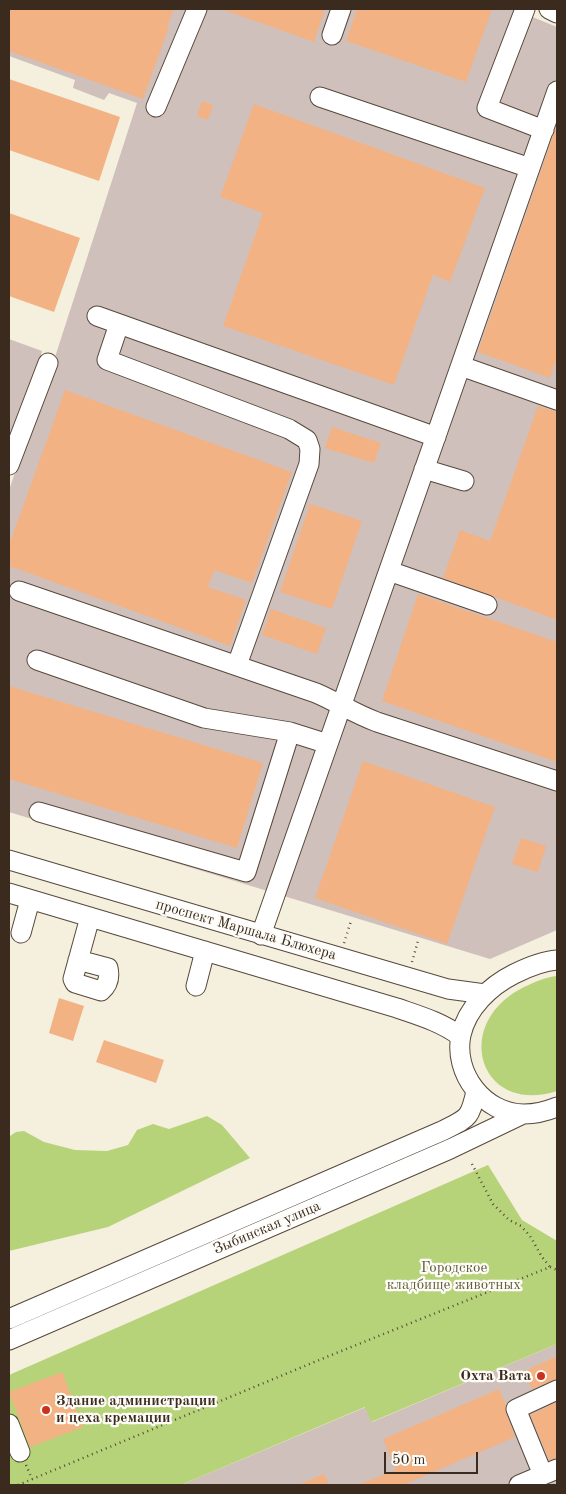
<!DOCTYPE html>
<html>
<head>
<meta charset="utf-8">
<style>
  body { margin:0 }
  #map { position:relative; width:566px; height:1494px; overflow:hidden; background:#f5efdd; font-family:"Old Standard TT",serif }
  canvas { display:block }
  .frame { position:absolute; inset:0; border:10px solid #3b2a1e; pointer-events:none }
  .scale { position:absolute; left:384px; top:1452px; width:94px; height:22px; box-sizing:border-box; border:2px solid #3b2a1e; border-top:0; padding-left:6px; font-size:15px; line-height:18px; white-space:nowrap; color:#3b2a1e; -webkit-text-stroke:4px #fdfcf7; paint-order:stroke }
</style>
</head>
<body>
<div id="map">
<canvas width="566" height="1494"></canvas>
<div class="frame"></div>
<div class="scale">50 m</div>
</div>
<script>
const g = document.querySelector('canvas').getContext('2d');
g.lineJoin = 'round';
function fillPath(path, color) { g.fillStyle = color; g.fill(path, 'evenodd'); }
function strokePath(path, color, width, dash) { g.strokeStyle = color; g.lineWidth = width; g.lineCap = dash ? 'butt' : 'round'; g.setLineDash(dash || []); g.stroke(path); }
function label(font, color, halo, rows, align = 'center') {
  g.font = font + ' "Old Standard TT",serif'; g.lineWidth = 4.5; g.setLineDash([]); g.textBaseline = 'middle'; g.strokeStyle = halo; g.fillStyle = color; for (const [text, x, y, turn = 0] of rows) {
    g.save(); g.translate(x, y); g.rotate((+turn || 0) * Math.PI / 180); g.textAlign = isNaN(turn) ? turn : align; if (halo) g.strokeText(text, 0, 0); g.fillText(text, 0, 0); g.restore();
  }
}
fillPath(new Path2D(`
  M9,9h504l44,18v903l-67,29 -481,-147v-322l47,-136 81,-251 -28,-10 -5,7 -31,-12 2,-8 -66,-24z
  M9,339l33,12 -2,9 -31,79z
  M557,1344v141h-376l185,-78 6,15z`), '#d0c0bc');
fillPath(new Path2D(`
  M557,976v115c-77,25 -107,-67 -33,-104 11,-5 22,-10 33,-11z
  M207,1116l15,9 28,33 -142,69 -99,24v-110l1,-5 6,-4 8,-1 20,11 31,8 32,1 21,-6 9,-15 16,-6 16,5z
  M488,1165l34,55 35,21v103l-186,78 -6,-15 -184,78h-172v-110z`), '#b7d37a');
fillPath(new Path2D(`
  M9,9h165l-7,18h2l-26,72 -134,-48z
  M224,9h101l-11,33 -90,-32z
  M357,9h135l-26,73 -120,-41z
  M9,79l111,38 -21,64 -90,-31z
  M202,101l11,4 -5,15 -11,-4z
  M254,104l231,84 -35,94 -17,-7 -39,110 -171,-59 40,-113 -43,-16z
  M556,127l1,231 -7,20 -72,-26z
  M9,213l71,25 -26,74 -45,-16z
  M65,390l227,82 -40,111 -38,-13 -6,17 38,13 -16,46 -221,-80v-21z
  M538,406l19,6v208l-114,-42 17,-48 30,11z
  M332,427l49,16 -7,20 -49,-15z
  M310,504l52,17 -30,88 -52,-17z
  M418,594l139,48v120l-175,-61z
  M271,609l55,19 -9,26 -55,-19z
  M9,686l254,77 -26,85 -228,-69z
  M363,761l132,46 -48,137 -132,-46z
  M521,838l25,8 -8,26 -26,-8z
  M59,998l25,8 -11,35 -24,-8z
  M104,1040l60,20 -8,23 -60,-21z
  M557,1356v23l-25,10 -9,-17z
  M62,1372l21,55 -53,20 -21,-55z
  M499,1389l7,16v8l9,24 -112,48h-45l38,-15 -13,-31z
  M557,1402v56l-8,2 -19,-45z
  M324,1474l5,11h-31z`), '#f2b284');
const minor = new Path2D(`
  M525,9l-38,99 57,22
  M549,9l8,4
  M332,35l9,-26
  M320,97l210,71
  M156,107l41,-98
  M97,316l339,121
  M119,324l-12,36 182,69 18,11 3,9 -1,15 -72,201
  M461,366l96,34
  M9,465l39,-102
  M424,469l40,12
  M389,571l98,34
  M19,591l297,102c21,9 39,21 61,29l180,59
  M37,660l167,58 86,14 38,12
  M39,812l207,60 44,-140
  M9,860l439,129 37,5
  M9,893l388,115c23,8 44,14 63,28
  M21,933l9,-33
  M261,935l296,-844
  M78,960l30,8c2,9 0,17 -7,23l-26,-8 -2,-4 17,-62
  M557,960c-15,1 -29,7 -43,14 -24,12 -47,34 -53,61 -8,38 23,79 63,79 11,0 23,-3 33,-7
  M196,986l9,-35
  M9,1319l433,-188c25,-13 28,-11 34,-40
  M9,1340l441,-191 73,-35
  M9,1424l11,28
  M543,1475l-27,-66 41,-19
  M519,1485l38,-16`);
strokePath(minor, '#57483b', 21);
strokePath(new Path2D(`
  M344,943l7,-22
  M412,962l6,-21
  M472,1164l21,40 16,16 12,6 9,10 12,21 8,10
  M26,1465l6,14
  M18,1485l306,-127 226,-91 7,3`), '#57483b', 2.5, [1, 4]);
strokePath(minor, '#fff', 19);
for (const [x, y, r, color] of [
  [541,1376,5,"#c8321e"],
  [46,1410,5,"#c8321e"]
]) { const dot = new Path2D(); dot.arc(x, y, r, 0, 2 * Math.PI); g.fillStyle = color; g.fill(dot); strokePath(dot, '#fdfcf7', 2); }
label('15px', '#3b2a1e', '#fdfcf7', [
  ["проспект Маршала Блюхера",246,930,16],
  ["Зыбинская улица",267,1228,-23]
]);
label('15px', '#605d3a', '#fdfcf7', [
  ["Городское",454,1268],
  ["кладбище животных",454,1285]
]);
label('bold 15px', '#3b2a1e', '#fdfcf7', [
  ["Охта Вата",531,1376],
  ["Здание администрации",56,1401,"left"],
  ["и цеха кремации",56,1418,"left"]
], 'right');
</script>
</body>
</html>
